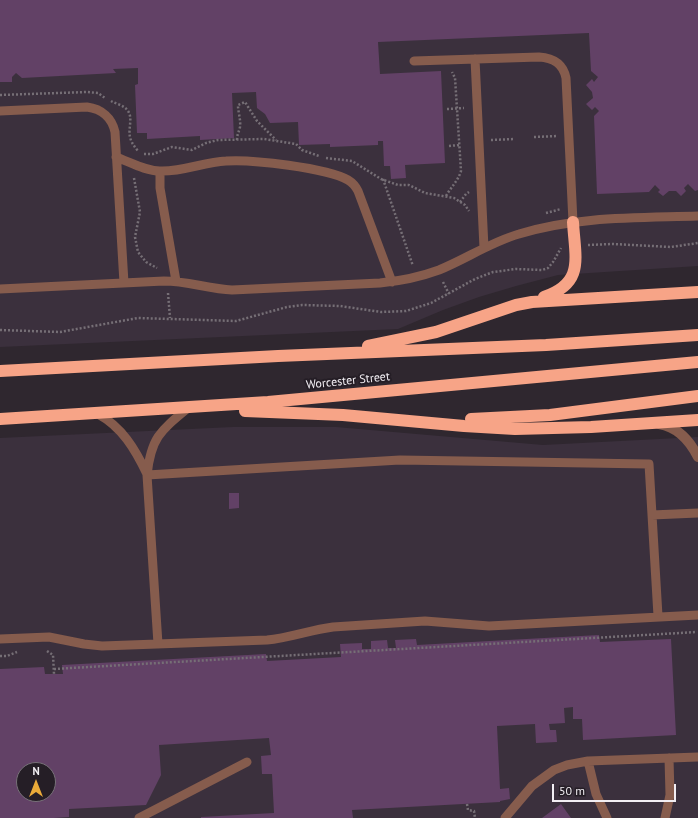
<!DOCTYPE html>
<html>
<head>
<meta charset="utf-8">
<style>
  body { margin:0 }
  #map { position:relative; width:698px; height:818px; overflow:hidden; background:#2f272f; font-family:"PT Sans",sans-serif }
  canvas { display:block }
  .north { position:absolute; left:16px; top:762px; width:40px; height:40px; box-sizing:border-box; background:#251e26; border:1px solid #777178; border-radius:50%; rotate:0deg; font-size:11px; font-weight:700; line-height:16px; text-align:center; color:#f2eef3 }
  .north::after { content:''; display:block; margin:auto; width:14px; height:18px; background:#eaaa39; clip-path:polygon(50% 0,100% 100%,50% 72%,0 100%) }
  .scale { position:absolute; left:552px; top:784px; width:124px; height:18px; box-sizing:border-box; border:2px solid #f2eef3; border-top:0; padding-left:5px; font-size:12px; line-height:14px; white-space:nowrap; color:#f2eef3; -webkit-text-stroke:3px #251e26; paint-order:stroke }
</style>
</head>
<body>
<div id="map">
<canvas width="698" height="818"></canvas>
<div class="north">N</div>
<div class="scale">50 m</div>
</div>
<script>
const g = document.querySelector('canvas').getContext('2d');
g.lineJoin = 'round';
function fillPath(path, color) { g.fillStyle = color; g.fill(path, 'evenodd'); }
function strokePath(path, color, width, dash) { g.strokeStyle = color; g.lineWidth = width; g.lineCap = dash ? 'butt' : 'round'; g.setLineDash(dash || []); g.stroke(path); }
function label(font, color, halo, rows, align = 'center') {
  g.font = font + ' "PT Sans",sans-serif'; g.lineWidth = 4; g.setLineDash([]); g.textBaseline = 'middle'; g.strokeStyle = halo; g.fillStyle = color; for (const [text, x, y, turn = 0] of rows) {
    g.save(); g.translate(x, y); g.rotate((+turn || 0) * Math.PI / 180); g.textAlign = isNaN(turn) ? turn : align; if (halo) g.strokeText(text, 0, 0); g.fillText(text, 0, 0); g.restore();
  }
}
fillPath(new Path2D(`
  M0,0h698v266l-140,9 -42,11 -37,11 -36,13 -45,19 -398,18z
  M233,427h103l207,18 155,-8v381h-698v-380zM24,770h24v24h-24z`), '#3b303d');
fillPath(new Path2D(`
  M0,0h698v190l-3,1 -7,-7 -4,4 2,3 -5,5 -5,-5h-7l-6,5 -5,-4 2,-2 -5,-5 -6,7 -52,2 -3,-78 5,-5 -4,-4 -3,3 -6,-6 7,-6 -1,-6 -6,-7 6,-6 2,3 4,-5 -7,-6 -2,-38 -211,9 2,32 61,-3 4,92 -40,2 1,13 -15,1 -1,-13h-6l-1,-25h-5v4l-48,2v-3l-31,1 -1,-23 -28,1 -5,-9 -8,-6 -1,-16 -24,1 2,45 -34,2v-4l-53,3v-6h-10l-2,-48 3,-1v-16l-25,1 3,4 -94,5 -6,-5 -4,4v5h-12z
  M229,493h10v15l-10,1z
  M599,635l1,7 71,-3 5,96 -93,5 -1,-21h-9v-12l-9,1 1,15 -16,1 1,6h6l1,12 -21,1 -1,-19 -38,2 3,63 9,-1 1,11 -10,2v1l-148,8 1,8h-152v-1l73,-4 -2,-39h-10l-1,-18 10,-1 -2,-17 -110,7 2,30 -15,30 -77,4v8l-15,1h-54v-149l44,-2 1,7h18l-1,-9 204,-11 1,7 74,-4 -1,-13 22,-1v6h9v-8l16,-1 1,8h8l-1,-8 21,-1 1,6zM24,770h24v24h-24z
  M561,804l10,14h-29z`), '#624166');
strokePath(new Path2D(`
  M0,95l87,-3 11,1 7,5
  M111,101c5,3 13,4 17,10 5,7 0,18 2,26 1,5 4,9 8,14
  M447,109l17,-1
  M534,137l23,-1
  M237,140c0,-6 2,-8 3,-13 1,-7 -2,-15 -2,-22l7,-3 12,19 19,19
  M491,140l24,-1
  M449,146l10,-1
  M144,154h9l19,-7 20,3 14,-7 12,-3 46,-1 32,5 6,6 17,6
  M326,158l26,3 29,18 17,6h11l16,8 29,5 11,7 4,6
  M134,178l6,34 -5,25 3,15 8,10 11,6
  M383,179l30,87
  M446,196c5,-9 12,-15 15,-25l-6,-93 -3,-6
  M460,202l6,-8 3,-2
  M546,213l15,-4
  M588,245l25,-1 58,3 27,-4
  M443,282l6,12
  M168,293l2,25
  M0,330l60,2 78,-14 98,3 51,-14 15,-2 38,1 41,6 25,-1 25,-8 44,-24 18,-7 23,-3 26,1 6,-2 5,-6 8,-14
  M47,651l6,4 1,19
  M0,656h7l10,-4
  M54,669l643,-37
  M467,804l1,6 6,1 1,7`), '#766f76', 2.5, [2, 2]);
strokePath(new Path2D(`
  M475,59l9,189
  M414,61l125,-4c14,1 24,6 27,21l7,144
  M0,111l87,-4c15,2 25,11 28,25l9,151
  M116,157c14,5 29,14 44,14 22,1 44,-9 66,-10 25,-2 101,7 122,19 5,3 8,7 10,11l34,91
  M160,171v17l16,93
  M0,289l164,-8c23,0 45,8 68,9l148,-7c20,-2 40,-6 59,-13 27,-11 52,-28 80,-36 58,-18 120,-16 179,-18
  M98,414c24,13 37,35 49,60
  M147,475l253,-15 249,4 9,152
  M652,515l46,-2
  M0,639l49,-2 35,7 18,2 165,-6c22,-2 43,-10 66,-13l92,-6 64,5 209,-11
  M158,644l-11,-169c4,-37 13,-44 41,-67
  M588,761l8,33 11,24
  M139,818l108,-56
  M505,818l27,-32 22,-16 13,-5 21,-4 110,-4
  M665,818l5,-23 -1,-37`), '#865c4d', 9);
strokePath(new Path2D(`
  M659,424c19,3 31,17 39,33`), '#865c4d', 10);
strokePath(new Path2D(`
  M544,297c41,-14 31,-39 29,-75
  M368,346l68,-14 80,-27 16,-3 166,-10
  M0,371l278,-15 268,-11 152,-10
  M245,411l98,4 121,11 51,3 76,-2 107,-7
  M0,419l268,-17 430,-40
  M471,419l79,-4 148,-19`), '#f7a487', 12);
label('12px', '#f2eef3', '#251e26', [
  ["Worcester Street",348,381,-6]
]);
</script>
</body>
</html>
